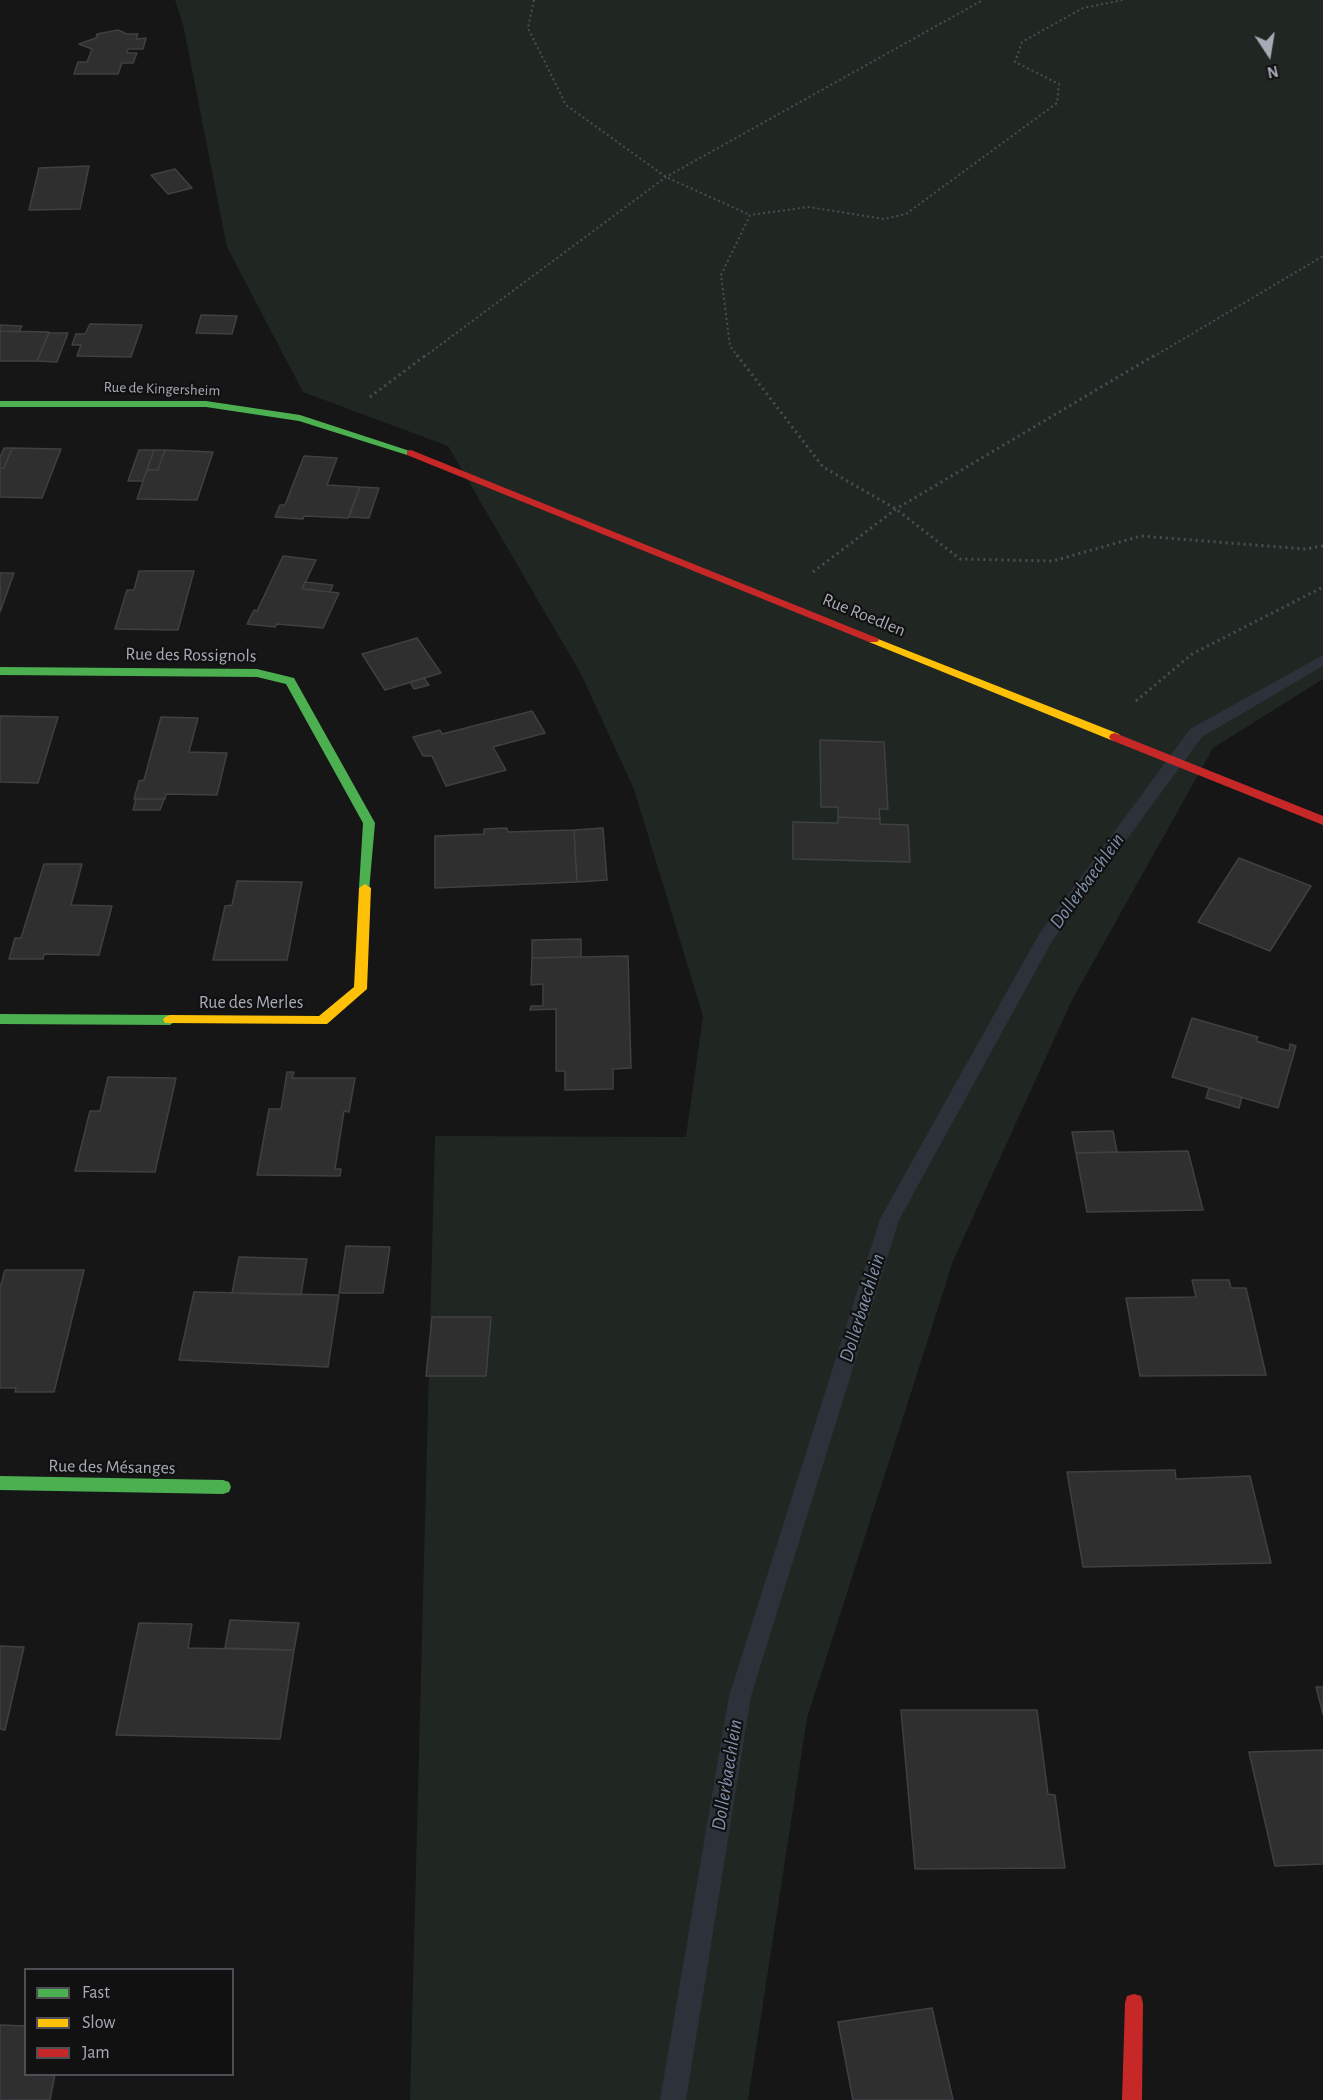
<!DOCTYPE html>
<html>
<head>
<meta charset="utf-8">
<style>
  body { margin:0 }
  #map { position:relative; width:1323px; height:2100px; overflow:hidden; background:#161617; font-family:"Alegreya Sans",sans-serif }
  canvas { display:block }
  .legend { position:absolute; left:24px; top:1968px; width:210px; height:108px; box-sizing:border-box; background:#111112; border:2px solid #4d4f54; margin:0; padding:8px 10px; list-style:none; font-size:18px; color:#a8abb6 }
  .legend li { display:flex; align-items:center; gap:12px; height:30px }
  .legend b { width:30px; border:2px solid #4d4f54 }
  .north { position:absolute; left:1239px; top:24px; width:60px; height:60px; -webkit-text-stroke:4px #111112; paint-order:stroke; rotate:168deg; font-size:16px; font-weight:700; line-height:24px; text-align:center; color:#a8abb6 }
  .north::after { content:''; display:block; margin:auto; width:21px; height:27px; background:#a8abb6; clip-path:polygon(50% 0,100% 100%,50% 72%,0 100%) }
</style>
</head>
<body>
<div id="map">
<canvas width="1323" height="2100"></canvas>
<ul class="legend">
<li><b style="height:8px;background:#4caf50"></b>Fast</li>
<li><b style="height:8px;background:#ffc107"></b>Slow</li>
<li><b style="height:8px;background:#c62828"></b>Jam</li>
</ul>
<div class="north">N</div>
</div>
<script>
const g = document.querySelector('canvas').getContext('2d');
g.lineJoin = 'round';
function fillPath(path, color) { g.fillStyle = color; g.fill(path, 'evenodd'); }
function strokePath(path, color, width, dash) { g.strokeStyle = color; g.lineWidth = width; g.lineCap = dash ? 'butt' : 'round'; g.setLineDash(dash || []); g.stroke(path); }
function label(font, color, halo, rows, align = 'center') {
  g.font = font + ' "Alegreya Sans",sans-serif'; g.lineWidth = 4.5; g.setLineDash([]); g.textBaseline = 'middle'; g.strokeStyle = halo; g.fillStyle = color; for (const [text, x, y, turn = 0] of rows) {
    g.save(); g.translate(x, y); g.rotate((+turn || 0) * Math.PI / 180); g.textAlign = isNaN(turn) ? turn : align; if (halo) g.strokeText(text, 0, 0); g.fillText(text, 0, 0); g.restore();
  }
}
fillPath(new Path2D(`
  M175,0h1148v679l-110,69 -141,252 -119,261 -146,457 -59,382h-338l25,-964 251,1 17,-121 -69,-227 -53,-115 -133,-228 -145,-54 -76,-145 -44,-223z`), '#202722');
fillPath(new Path2D(`
  M1323,655v11l-121,71 -150,204 -153,279 -148,476 -65,404h-26l69,-404 151,-477 159,-285 151,-205z`), '#2d3139');
const building = new Path2D(`
  M118,30l9,4h11l-2,5 10,-1 -3,11h-15l-1,4h10l-4,10h-11l-4,11h-44l4,-12h9l5,-13 -13,-5 17,-6 1,-4z
  M89,166l-9,43 -51,1 10,-42z
  M175,169l17,19 -24,6 -17,-19z
  M201,315l36,1 -5,18 -36,-1z
  M90,324l52,1 -11,32 -54,-1 4,-11h-9l4,-11h9z
  M0,325l22,1 -3,6 -19,-1z
  M0,331l49,1 -12,29h-37z
  M49,333h19l-11,29 -20,-1z
  M4,448h8l-8,20h-4v-11z
  M12,448l49,1 -19,49 -42,-1v-29h4z
  M139,450h15l-11,31h-15z
  M154,450h11l-7,20h-11z
  M165,450l48,2 -16,48 -60,-1 10,-29h11z
  M304,456l33,2 -10,27 33,2 -12,31 -44,-2 -1,3 -28,-2 5,-12h5z
  M360,487l19,1 -10,30 -20,-1z
  M283,556l33,4 -14,29 37,4 -16,35 -46,-4 -2,3 -28,-3 7,-14 3,1z
  M139,571h55l-16,59 -63,-1 12,-39h7z
  M0,573h14l-14,39z
  M305,582l28,3 -3,7 -28,-3z
  M417,638l24,35 -56,17 -23,-36z
  M424,678l5,7 -15,4 -4,-7z
  M532,711l13,22 -52,14 13,23 -60,16 -14,-30h-9l-10,-19 27,-7 2,4z
  M0,716l58,1 -20,66 -38,-1z
  M161,717l37,1 -9,34 38,1 -10,42 -51,-1 -1,5h-31l5,-18 5,-1z
  M820,740l64,2 4,67h-9l1,10 -42,-2v-10h-17z
  M136,799h28l-4,11h-27z
  M838,817l42,2v5l28,1 2,37 -117,-3v-37l45,1z
  M507,828l1,4 66,-2 3,52 -142,6v-52l49,-2v-5z
  M603,828l4,52 -30,2 -3,-52z
  M1239,858l72,28 -41,65 -72,-29z
  M44,864h38l-11,41 41,1 -13,49 -55,-1 -1,5h-34l6,-21h6z
  M237,881l65,1 -15,78h-74l12,-54 7,-1z
  M581,939v18l-49,1v-18z
  M628,956l3,112 -18,1v20l-48,1v-19h-9v-62l-26,1 1,-4h12v-22l-12,1 1,-27z
  M1192,1018l66,19 -2,4 33,10 1,-7 6,2 -18,62 -106,-31z
  M287,1072h7l-2,6h63l-6,34 -5,-1 -9,58h6l-1,7 -83,-1 12,-66h12z
  M108,1077l68,1 -21,94 -80,-1 15,-60h10z
  M1209,1088l33,9 -3,11 -33,-10z
  M1113,1131l4,21 -41,1 -4,-21z
  M1188,1151l15,59 -116,2 -11,-59z
  M346,1246l44,1 -7,46h-44z
  M239,1257l68,2 -6,36 -69,-2z
  M5,1270h79l-30,122h-39l1,-4h-16v-100z
  M1192,1280h37l2,8h15l20,87 -126,1 -14,-78 70,-1z
  M194,1292l145,3 -11,72 -149,-7z
  M432,1317h59l-5,59h-60z
  M1175,1470l1,9 74,-3 21,87 -188,4 -16,-95z
  M230,1620l69,3 -5,27 -69,-2z
  M139,1623l53,1 -4,24 106,2 -14,89 -164,-4z
  M0,1646l24,1 -19,83 -5,-1z
  M1316,1687h7v27z
  M901,1710h136l11,84 7,1 10,73 -150,1z
  M1323,1750v114l-48,2 -26,-114z
  M932,2008l21,92h-100l-15,-78z
  M0,2025l26,1v48h29l-5,26h-50z`);
fillPath(building, '#2f2f30');
strokePath(building, '#3f4043', 1.5);
strokePath(new Path2D(`
  M534,0l-6,28 38,77 100,72 84,38
  M424,357l242,-180 317,-177
  M738,357l-8,-11 -9,-71 29,-60 59,-8 75,12 22,-5 151,-111 2,-19 -44,-22 7,-20 61,-34 40,-8
  M1153,357l170,-101`), '#4c4d50', 2, [2, 3]);
strokePath(new Path2D(`
  M737,355l86,112 73,42 64,50 93,2 88,-25 164,13 18,-3
  M370,397l56,-42
  M813,572l83,-63 259,-154
  M1136,701l56,-47 131,-67`), '#4c4d50', 3, [2, 4]);
fillPath(new Path2D(`
  M0,401h206l94,14 116,38 -1,2h-8l-108,-34 -93,-14h-206z
  M0,667l257,2 37,9 81,145 -6,68h-8l-2,-3 4,-65 -77,-139 -29,-7 -257,-2z
  M0,1014l170,1 7,5 -7,5 -170,-1z
  M0,1476l223,4 6,2 2,5 -2,5 -6,2 -223,-4z`), '#4caf50');
fillPath(new Path2D(`
  M873,637l246,97 2,3 -6,4 -4,-1 -242,-98v-4z
  M365,884l6,4 -4,101 -40,35 -162,-1 -2,-3 2,-3 5,-2 149,1 35,-29 5,-99z`), '#ffc107');
fillPath(new Path2D(`
  M411,450l466,188 2,2 -2,2h-8l-462,-187v-4z
  M1115,733l208,83v9l-212,-85 -2,-3 2,-3z
  M1134,1994l7,2 2,7 -1,97h-20l3,-97 2,-7z`), '#c62828');
label('15px', '#a8abb6', '#111112', [
  ["Rue de Kingersheim",162,389,2]
]);
label('18px', '#a8abb6', '#111112', [
  ["Rue Roedlen",864,615,22],
  ["Rue des Rossignols",191,655,1],
  ["Rue des Merles",251,1003],
  ["Rue des Mésanges",112,1467,1]
]);
label('italic 20px', '#8294af', '#111112', [
  ["Dollerbaechlein",1087,881,-54],
  ["Dollerbaechlein",862,1308,-73],
  ["Dollerbaechlein",727,1775,-81]
]);
</script>
</body>
</html>
